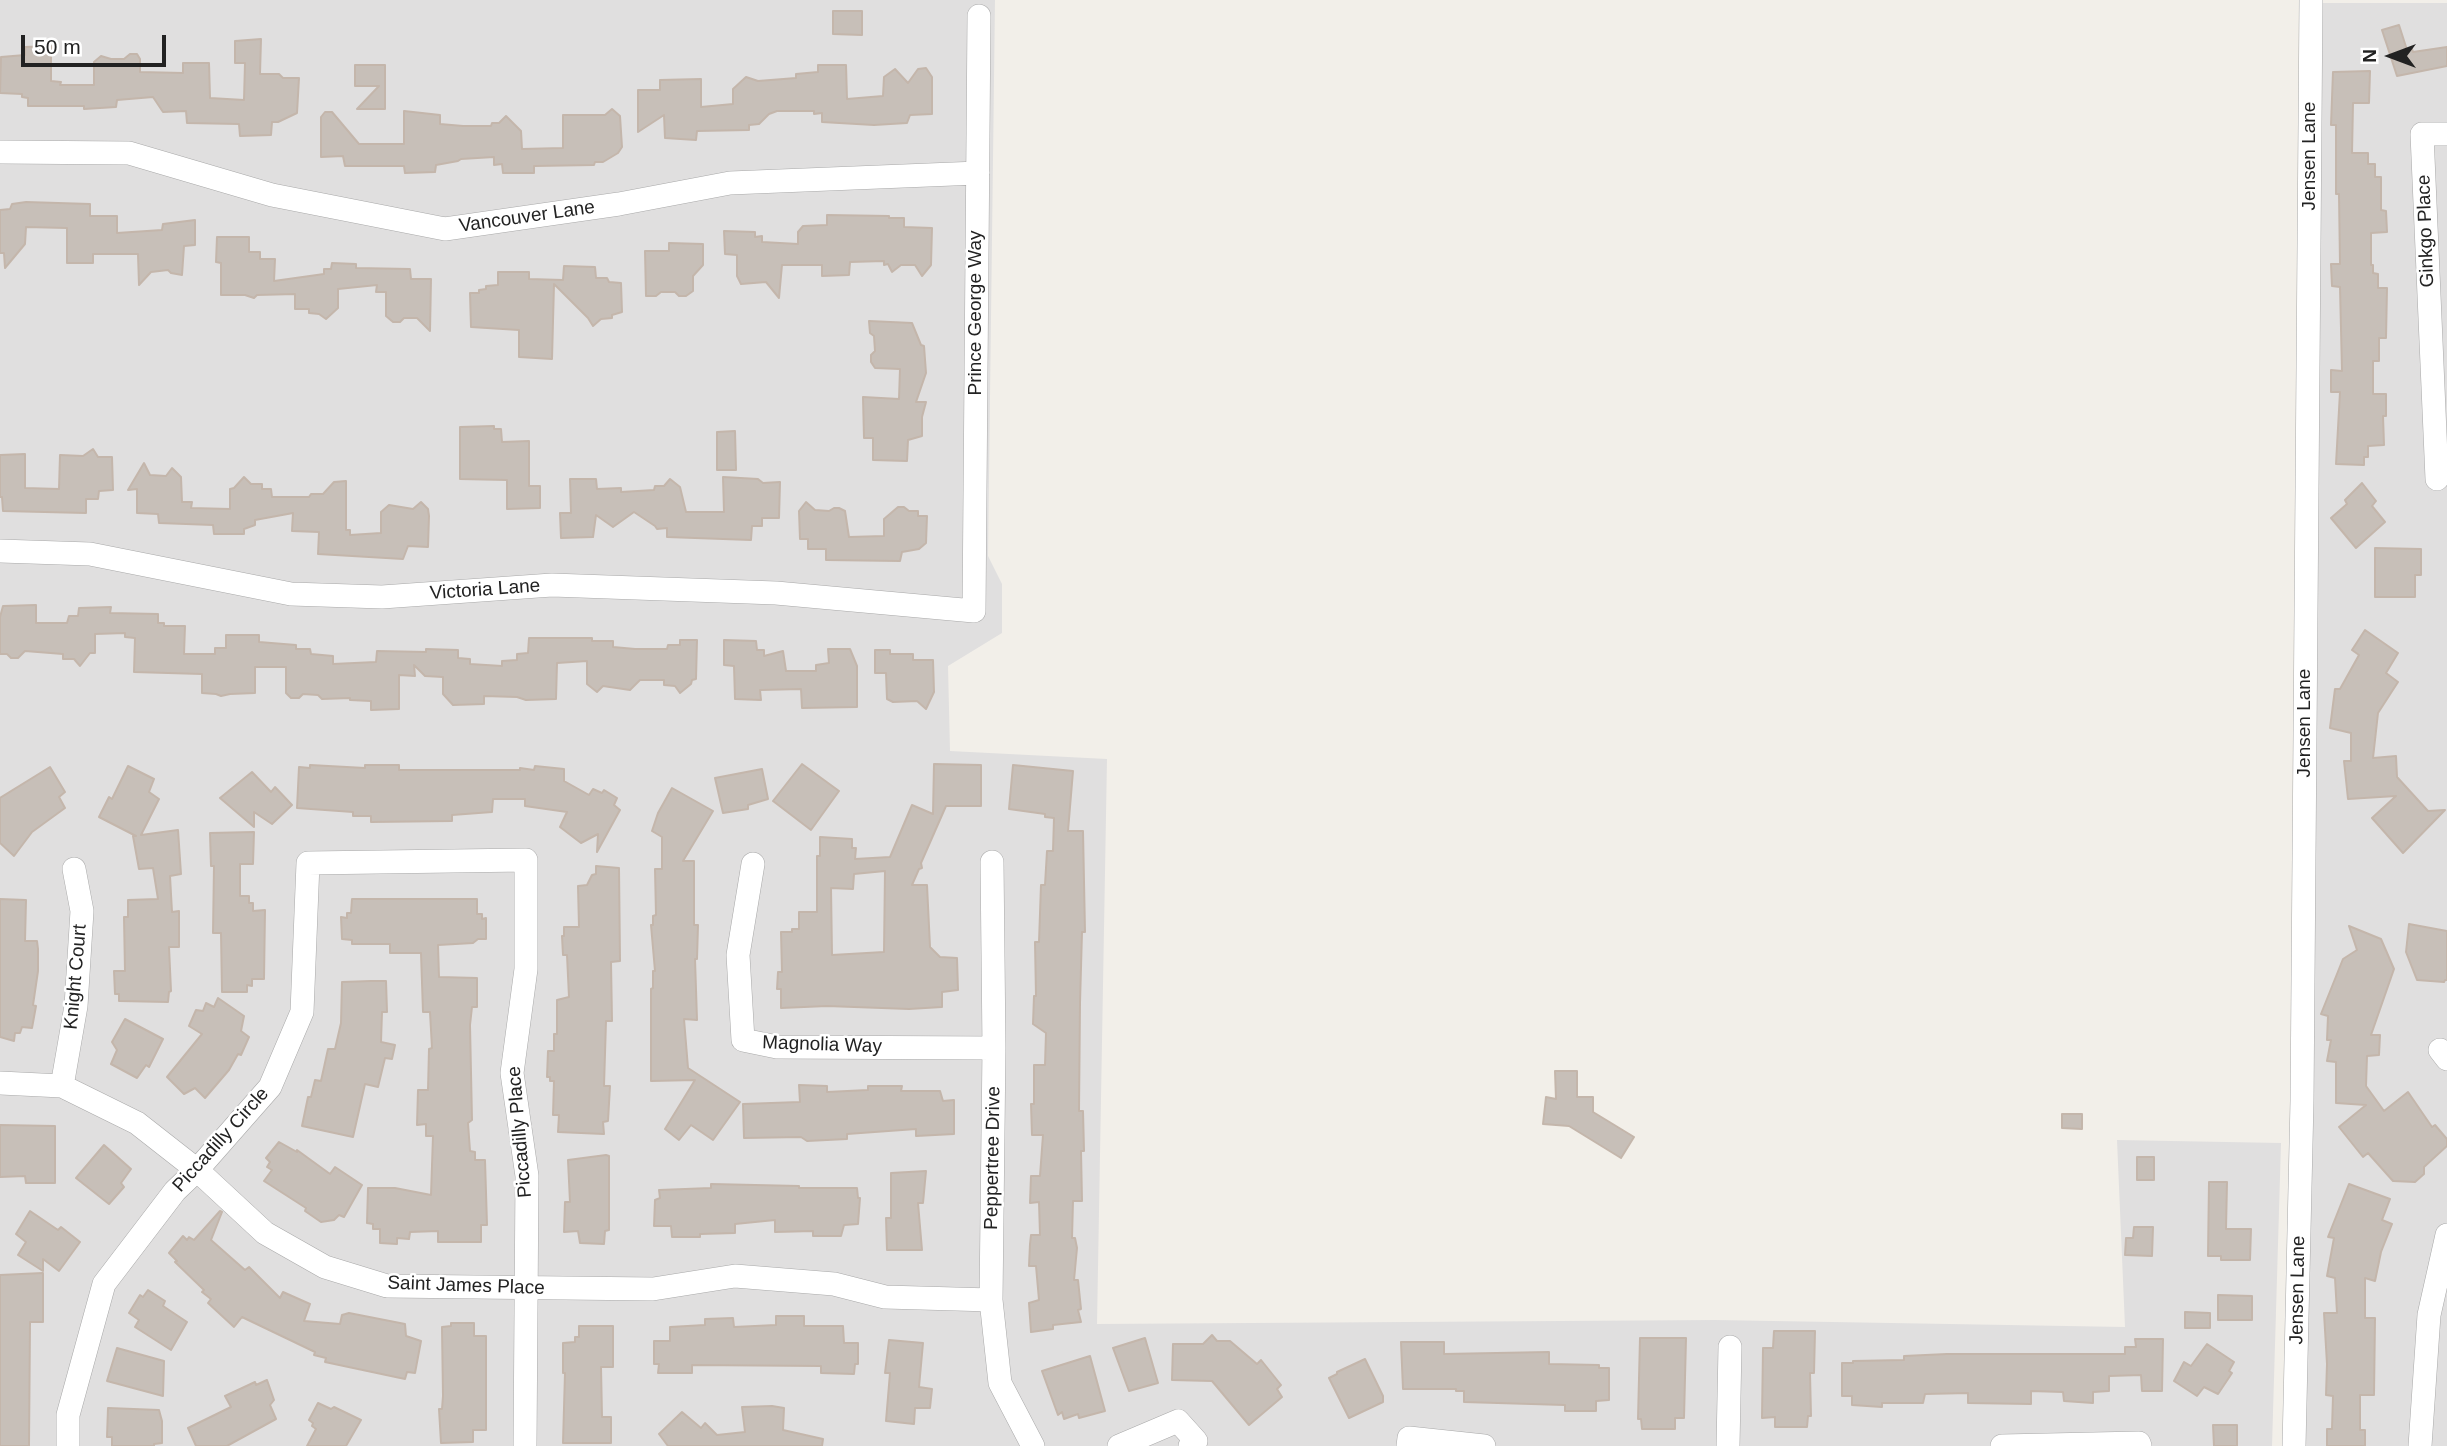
<!DOCTYPE html>
<html>
<head>
<meta charset="utf-8">
<style>
  body { margin:0 }
  #map { position:relative; width:2447px; height:1446px; overflow:hidden; background:#f2efe9; font-family:Arial,sans-serif }
  canvas { display:block }
  .north { position:absolute; left:2356px; top:21px; width:70px; height:70px; -webkit-text-stroke:5px #fff; paint-order:stroke; rotate:270deg; font-size:19px; font-weight:700; line-height:28px; text-align:center; color:#222 }
  .north::after { content:''; display:block; margin:auto; width:24px; height:32px; background:#222; clip-path:polygon(50% 0,100% 100%,50% 72%,0 100%) }
  .scale { position:absolute; left:21px; top:35px; width:145px; height:32px; box-sizing:border-box; border:4px solid #222; border-top:0; padding-left:9px; font-size:21px; line-height:24px; white-space:nowrap; color:#222; -webkit-text-stroke:5px #fff; paint-order:stroke }
</style>
</head>
<body>
<div id="map">
<canvas width="2447" height="1446"></canvas>
<div class="north">N</div>
<div class="scale">50 m</div>
</div>
<script>
const g = document.querySelector('canvas').getContext('2d');
g.lineJoin = 'round';
function fillPath(path, color) { g.fillStyle = color; g.fill(path, 'evenodd'); }
function strokePath(path, color, width, dash) { g.strokeStyle = color; g.lineWidth = width; g.lineCap = dash ? 'butt' : 'round'; g.setLineDash(dash || []); g.stroke(path); }
function label(font, color, halo, rows, align = 'center') {
  g.font = font + ' Arial,sans-serif'; g.lineWidth = 5; g.setLineDash([]); g.textBaseline = 'middle'; g.strokeStyle = halo; g.fillStyle = color; for (const [text, x, y, turn = 0] of rows) {
    g.save(); g.translate(x, y); g.rotate((+turn || 0) * Math.PI / 180); g.textAlign = isNaN(turn) ? turn : align; if (halo) g.strokeText(text, 0, 0); g.fillText(text, 0, 0); g.restore();
  }
}
fillPath(new Path2D(`
  M0,0h995l-7,556 14,28v49l-54,33 2,85 157,8 -10,565 618,-4 410,7 -8,-187 164,3 -9,303h-2272z
  M2316,3h131v1443h-145z`), '#e0dfdf');
const building = new Path2D(`
  M833,11h29v24l-29,-1z
  M2399,25l8,25 5,-1 1,3 34,-5v19l-50,10 -15,-46z
  M261,39l-1,35h19l4,4h16l-2,35 -19,9h-6l-1,13 -31,1 -1,-12 -52,-1 -1,-12 -23,1 -10,-15 -36,3 -1,7 -32,2v-3h-56v-8l-6,-1v-3l-22,-1 1,-36 24,-2v-8l26,-1v35l10,1 -1,3h34v-23l7,-6 10,3h13l6,-5h7l3,5v13l43,1v-10h26l1,35 34,2 1,-37h-10v-22z
  M355,65h30v44h-28l22,-23h-24z
  M818,65h28l1,34 36,-3 1,-19 11,-8 13,14 10,-14 8,-1 6,9v37l-22,1 -3,8 -33,2 -52,-3v-9l-8,1v-3h-37l-8,3 -10,10 -10,1v5l-52,1 -1,9 -31,-2 -1,-23 -26,17v-42h22v-10l41,-1v28l32,-3v-15l13,-12 12,4 38,-3v-4l22,-2z
  M2370,71l-1,32h-16l-1,50h16v11h7v13h6v33l5,1 1,21 -16,1v32h2v8l5,1v14h9l-1,50h-7v23h-6v33h13v22h-3l1,29 -16,1v11h-4v8l-28,-1 4,-72h-9v-22l11,1 -2,-84 -8,-1 -1,-22h9l-1,-70h-3v-69h-5l2,-53z
  M612,109l8,7 2,31 -4,6 -15,9h-8l-1,3 -60,1v7h-31l-1,-9 -8,1v-8l-33,2 -3,2 -22,4 -1,7 -30,1 -1,-7h-59l-2,-10 -22,1v-40l4,-5h7l27,32h45v-33l36,4v9l23,2h28l1,-3h7l7,-7 15,15 1,18 41,-1v-33h42z
  M26,202l64,2v12h27v17l45,-3 1,-6 32,-4v25l-11,1 -2,29 -11,-2 -3,-3 -17,2 -12,13 -1,-31h-45v9h-26v-35l-41,-1 -1,17 -20,24 -1,-15h-4v-43l10,-1 2,-5z
  M827,215l62,1v2h15v9l28,1 -1,37 -9,11 -7,-11h-14l-9,7 -4,-8 -4,1v-4l-34,1 -1,13 -27,1v-11h-40l-3,33 -13,-16 -25,2 -4,-8v-21l-12,-1 -1,-23 31,1v5l7,-1v6l36,2v-12l5,-6 24,-1z
  M217,237h32v15h11v7h15l-1,22 50,-7v-5h7l1,-6 24,1v4l54,1 1,10h20l-1,52 -13,-13h-13l-4,4h-7l-7,-6v-24h-10l1,-7 -39,4v19l-12,11 -7,-5 -10,-1v-4h-14v-15l-38,1 -3,3 -9,-3h-24v-32l-5,-1z
  M669,243l34,1v21l-10,11v15l-7,5h-7l-4,-4h-14l-5,4h-10l-1,-45h24z
  M564,266l31,1 1,11h11l2,4 12,1 1,29 -10,3v3l-11,1 -8,7 -5,-8 -34,-34 -2,75 -33,-2v-27l-48,-3 -1,-34h9v-3l7,-1v-3l12,-1v-13h31v7l34,1z
  M869,321l43,2 9,22 3,1 2,27 -10,29h10l-4,15v19l-14,4 -1,21 -34,-1v-22h-9l-1,-41 36,2 1,-30 -25,-1 -4,-6v-7l4,-4 -1,-15 -4,-3z
  M494,426v3h7l1,13 27,-1v45h11v22l-33,1v-29l-47,-1v-52z
  M735,431l1,39h-19v-38z
  M93,449l5,8h14l1,33 -14,1 -1,8h-12v14l-83,-2 -1,-14h-2v-42l25,-1v34l34,1 1,-34 23,1z
  M144,463l6,12 16,1 6,-8 9,9 1,25h10l-1,6 39,1v-20l4,-1 10,-11 7,7h11v5h9l1,8h37l2,-3h12l11,-12 12,-1v49h4v5l31,-2v-21l8,-7 24,4 8,-7 7,7 1,7 -1,31 -20,-1 -5,13 -85,-5 1,-22 -27,-1 1,-18 -38,7v5l-11,4v5h-30l-1,-9 -54,-2 -1,-9 -21,-1v-24l-9,1z
  M723,477l35,2 5,4 17,-1 -1,36h-17v8h-10l-1,14 -84,-3v-9l-10,1 -2,-3 -21,-14 -21,15 -17,-12 -3,22 -32,1 -1,-25h11l-1,-34h26l1,10 24,-1v4l33,-2 1,-4h9l6,-7 10,8 6,25h38z
  M2362,483l14,18 -4,5 13,16 -29,26 -25,-30 16,-14 -2,-4z
  M806,502l9,8 14,1 5,-3h5l6,3 4,26 35,-1v-17l14,-12h6l5,4h9v5h9l-1,27 -7,6 -17,3 -2,9 -74,-1v-11h-18v-10h-8l-1,-28z
  M2375,548l46,1v26h-6v22h-40z
  M36,605v18h31l2,-7h9l1,-8 32,-1 -1,6 48,1v9h6v3h21l-1,28h31v-6h11v-13h33v7l37,3v4h14l1,5 22,2v8l43,-2 1,-11 49,1v-3l32,1v8l12,1v5l32,2v-5l15,-1v-6l11,-1 1,-15h63v3h21v6l22,2h32l1,-4h12v-5h17l-1,39 -4,1 -1,4 -11,9 -5,-7 -11,-1v-5h-24l-10,10 -27,-4 -6,6 -10,-8v-23l-30,2 -1,36 -30,1 -9,-3 -33,-1v8l-31,1 -10,-11v-17l-18,-1 -11,-11 1,11 -16,-1v34l-28,1v-9l-21,-1v-2l-28,1 -4,-4 -15,-1 -4,4h-8l-5,-5v-26h-31v26l-25,1 -9,2 -5,-2 -14,-1v-19l-68,-2 1,-34 -10,-1v-4l-30,1v19h-5l-10,13 -6,-7h-11v-5l-38,-3 -7,7h-7l-4,-4h-7v-37l3,-11z
  M2365,630l33,23 -12,20 12,9 -20,31 -5,45 23,-2 1,21 31,34 17,-1 -42,43 -31,-35 24,-22 -48,3 -4,-38h7v-28l-21,-5 5,-39h5l19,-34 -7,-5z
  M724,640l32,1 1,9h7v6l19,-5 3,20h30v-6l13,-2 -1,-14h22l7,17v41l-55,1 -1,-19 -41,1 1,10 -26,-1 -1,-33 -10,-1z
  M875,650h15v4h23v6h20l1,32 -8,17 -9,-8 -24,1 -6,-3 -1,-26h-11z
  M802,764l37,27 -28,39 -38,-29z
  M934,764l47,1v41h-35l-25,57 1,5 -3,1 -7,16h15l3,62 10,10 17,1 1,32 -16,2v15l-33,2 -82,-3 -46,2v-19h-4l1,-17h4l-1,-40h11v-3h7v-17h18v-56h3v-19l32,2v9h4l-1,11 35,-2 22,-52 21,9zM885,871l-1,81 -52,3 -1,-67 22,1 1,-15z
  M310,765l55,3v-3h34v5h121v-2l14,2 1,-4 29,3v12l25,14 4,-6 9,4 2,-3 13,8 -3,7 6,5 -23,42 1,-18 -17,9 -21,-16 7,-15 -42,-6v-7h-32l-1,13 -40,3v6l-81,1v-6h-18v-4l-56,-4 2,-41 11,1z
  M1013,765l60,6 -5,60h15l2,101h-3l-2,71 -1,108h4l1,40h-3l1,50h-9l-1,37h3l2,10 -3,32h4l3,29 -3,1 3,12 -28,3v4l-22,3 -2,-29 10,-3 -3,-34h-7l1,-22 1,-9h9l-1,-33 -9,1 1,-27h9l3,-41h-11l-1,-31h3v-39h11l1,-32 -13,-9 1,-28h2l-1,-54h4l2,-57h4l2,-34h6l1,-33 -9,-1v-3l-36,-5z
  M128,766l26,13 -5,13 10,7 -18,36 37,-5 3,44 -11,2 2,36 7,-1v36h-10l2,44 -2,1 -1,10 -49,-1v-7h-4l-1,-23h11l-1,-54h4v-17l30,-1 -5,-31 -14,1 -6,-33h3l-37,-19 10,-20 3,2z
  M50,767l15,25 -6,5 6,11 -33,24 -18,24 -14,-13v-45z
  M762,769l6,30 -20,6v4l-25,4 -8,-35z
  M252,772l19,20 4,-5 17,18 -20,19 -18,-12v15l-34,-29z
  M672,788l41,23 -30,50h11v64h4l-1,34h-2l2,61 -13,-1 4,49 52,34 -27,38 -22,-15 -12,15 -14,-11 30,-49 -44,1v-92l2,-1v-17h2l-4,-46h2v-9l3,-1 -1,-46h7v-32l-10,-6 6,-18z
  M254,832l-1,32h-13v32h9v7h4v8l12,-1 -1,69h-12v7l-5,-1v7h-25l-1,-59h-8l1,-67h-3l-1,-33z
  M596,866l23,2 1,93 -9,1 1,59h-6l-2,65h6l-2,35 -5,1 1,12 -46,-2 1,-17h-6l1,-34h-4v-4h-3l1,-26h6v-17h3v-34l12,-3 -2,-42h-4l-1,-19h2v-9h15l-1,-41 9,-1 5,-10 4,-1z
  M0,899l26,1 -1,41h12l1,8v22l-5,34 3,1 -4,22 -10,-1 -2,6h-5l-1,8 -14,-4z
  M352,899h125v15h5v5l4,-1v21h-8l-5,4 -35,2 1,32 38,1v29h-5l-2,18 2,95 -4,3 2,28 5,1v8h10l2,65h-6v17h-43v-11l-28,1 -1,7 -12,-1v6l-17,-1v-14h-7v-5l-6,-1 1,-35h27l36,7 2,-59h-7v-12l-9,1 1,-35h10l1,-41 3,-1 -2,-36h-7l-2,-59h-31v-9h-38v-4l-10,-1 -1,-22 6,1v-5h4z
  M2409,924l38,7v49h-2l-1,2 -27,-2 -11,-28z
  M2349,926l32,13 13,30 -23,66h9l-1,20 -12,1 -1,30 18,25 24,-19 24,35 3,-2 12,14v7l-23,21v7l-9,8 -22,-1 -25,-28 -5,4 -24,-30 27,-22 -30,-2v-41l-9,-1 4,-21h-4l1,-24 -7,-2 22,-55 14,-9z
  M371,981h15l1,31h-5l-1,30 14,3 -3,14 -7,-1 -7,29 -13,-3 -12,53 -51,-11 6,-29h3l4,-17 6,1 7,-32h7l6,-26 1,-41z
  M218,998l26,18 -3,15 8,6 -8,18 -3,-1 -9,16 -24,28 -10,-10 -11,6 -17,-17 35,-43 -13,-8 7,-16 7,1 3,-8 8,4z
  M125,1019l38,20 -14,28 -3,-2 -9,13 -26,-14 6,-14 -5,-8z
  M1555,1071h22v26h16v15l41,25 -13,21 -52,-32 -26,-2 3,-27 10,2z
  M799,1085l28,1v6l41,-2v-4h34l-1,5h39l3,10 11,-1v34l-38,2v-7l-69,5v5l-40,2 -6,-4 -57,1 -1,-34 57,-2z
  M2062,1114h20v15l-20,-1z
  M0,1125l55,1v57h-29l-1,-7 -25,1z
  M279,1142l18,10v-2l33,24 5,-7 27,18 -18,32 -5,-2 -5,5 -13,2 -16,-11 1,-3 -42,-27 8,-11 -5,-3 3,-5 -4,-4z
  M104,1145l27,24 -10,14 3,4 -15,17 -33,-26z
  M606,1155l3,1v74l-4,1 -1,13 -24,-1 -2,-12 -14,1 1,-30h5l-2,-42z
  M2137,1157h17v23h-17z
  M926,1171l-3,32h-5l4,47h-35l-1,-32h5v-45z
  M2209,1182h18l-1,47h25l-1,31h-29v-4h-13z
  M711,1184l88,2v2h58l1,10h2l-2,26 -14,1 -3,11h-28v-5l-38,1v-12l-40,4v9l-35,1v3h-28l-1,-11h-17l1,-26 5,-2 -1,-8 52,-2z
  M2349,1184l41,15 -8,21 10,4 -11,28 -6,29 -10,-3v40h10l-1,77h-14v35h5v16h-38v-17h5l1,-33 -7,-1 1,-31 -3,-51h13l-2,-35 -8,-2 7,-38 -6,-1z
  M30,1211l28,19 3,-3 19,15 -21,29 -16,-12v12l-25,-16 8,-13 -10,-8z
  M220,1211l2,1 -11,28 34,30 4,-3 31,31 3,-6 27,12 -6,17 36,3 2,-9 7,-2 56,11 1,12 15,5 -6,32 -8,-1 -2,7 -80,-17 1,-4 -12,-3 1,-3 -73,-35 -8,10 -26,-24 3,-4 -9,-7 2,-2 -29,-28 2,-1 -8,-8 14,-17 4,4 2,-3 5,3z
  M2134,1227h19l-1,29 -27,-1 1,-17h7z
  M43,1273v49h-13l-1,124h-29v-171z
  M148,1290l17,11 -2,5 24,16 -16,28 -36,-23 4,-7 -10,-7 11,-18 3,2z
  M2218,1295l34,1v24h-34z
  M2185,1312l25,1v15h-25z
  M776,1316h28v10h39l1,17h14v21h-3l-1,10 -33,-1v-7l-129,-1v8h-34l1,-9h-5v-23h16v-14l35,-2v-6l28,-1 1,9 42,-2z
  M451,1323h23v13h12v94h-13v12l-32,1 -2,-34h3l1,-13 -1,-69 9,-1z
  M579,1326h34v41h-12l1,50h9v26h-48l2,-70h-2v-30l12,-1v-5h4z
  M1774,1331h41l-1,42h-4l1,43h-3l-1,11h-32v-10l-13,1 1,-70h10z
  M1212,1335l5,6h13l27,23 4,-4 20,25 -4,4 5,8 -33,28 -37,-44 -40,-1 1,-36h30z
  M1145,1338l13,45 -29,8 -16,-43z
  M1640,1338h46l-2,80h-9v11h-33l-1,-10h-3z
  M2135,1339h28l-1,52h-20l-1,-16 -32,1v15l-16,1v11l-29,-2 -1,-9 -32,-1v13l-63,-1v-10l-43,1 -2,9h-41v4l-30,-2v-9h-10v-33h11v-2l51,-1v-4l43,-2h178v-7h11z
  M889,1340l34,3 -4,44 13,2 -2,19h-15l-1,16 -28,-3 4,-48h-5z
  M1401,1342h43v12l105,-2v12l50,1v3h10v32l-13,1v10h-31v-6l-101,-3v-11h-8v-2h-53z
  M2207,1344l27,18 -5,9 3,2 -14,21 -14,-7 -7,9 -23,-15 10,-19 7,4z
  M117,1348l47,13 -1,35 -56,-15z
  M1090,1356l15,55 -26,7 -1,-4 -14,5 -2,-7 -4,3 -16,-44z
  M1365,1359l18,37v6l-34,16 -20,-40 8,-4v-2z
  M267,1380l7,20 -4,5 6,14 -49,27h-31l-8,-18 43,-21 -6,-11 30,-14 1,3z
  M318,1403l13,6 3,-2 27,13 -15,26h-39l9,-17 -4,-3 1,-3 -4,-3z
  M772,1406l12,2 -1,22 40,9 -1,7h-154l-9,-12 23,-22 19,16 4,-5 12,12 28,-3 -3,-25z
  M108,1408l51,2 3,11v22l-8,1v2h-42v-9h-5z
  M2213,1425h24v21h-23z`);
fillPath(building, '#c7bfb8');
strokePath(building, '#c4b6ab', 2);
const street = new Path2D(`
  M0,152l129,1 143,42 173,34 174,-25 111,-21 248,-10
  M2437,479l-15,-345h25
  M0,551l90,3 201,40 91,3 170,-12 224,8 198,18 5,-595
  M992,862l2,186 -3,252 9,83 33,63
  M753,864l-15,91 5,85 34,7 217,1
  M2440,1050l7,9
  M0,1083l62,3 75,37 60,47 68,63 60,34 62,19 266,3 82,-13 99,8 51,13 106,3
  M62,1086l14,-80 6,-95 -8,-42
  M68,1446v-31l36,-131 71,-93 22,-21 73,-83 32,-75 6,-149 218,-3v109l-14,104 15,103 -2,270
  M1119,1446l59,-25 18,20 -6,5
  M1408,1446l1,-8 75,8
  M1728,1446l2,-99
  M2002,1446l137,-3 1,3
  M2294,1446l8,-345 9,-1101
  M2420,1446l9,-131 18,-80`);
strokePath(street, '#a9a9a9', 24);
strokePath(street, '#fff', 23);
label('19px', '#222', '#fff', [
  ["Jensen Lane",2310,156,-90],
  ["Vancouver Lane",527,217,-8],
  ["Ginkgo Place",2426,231,-92],
  ["Prince George Way",976,313,-90],
  ["Victoria Lane",485,590,-4],
  ["Jensen Lane",2305,723,-90],
  ["Knight Court",76,977,-85],
  ["Magnolia Way",822,1045,2],
  ["Piccadilly Place",520,1132,-95],
  ["Piccadilly Circle",221,1140,-48],
  ["Peppertree Drive",993,1158,-89],
  ["Saint James Place",466,1286,2],
  ["Jensen Lane",2298,1290,-89]
]);
</script>
</body>
</html>
